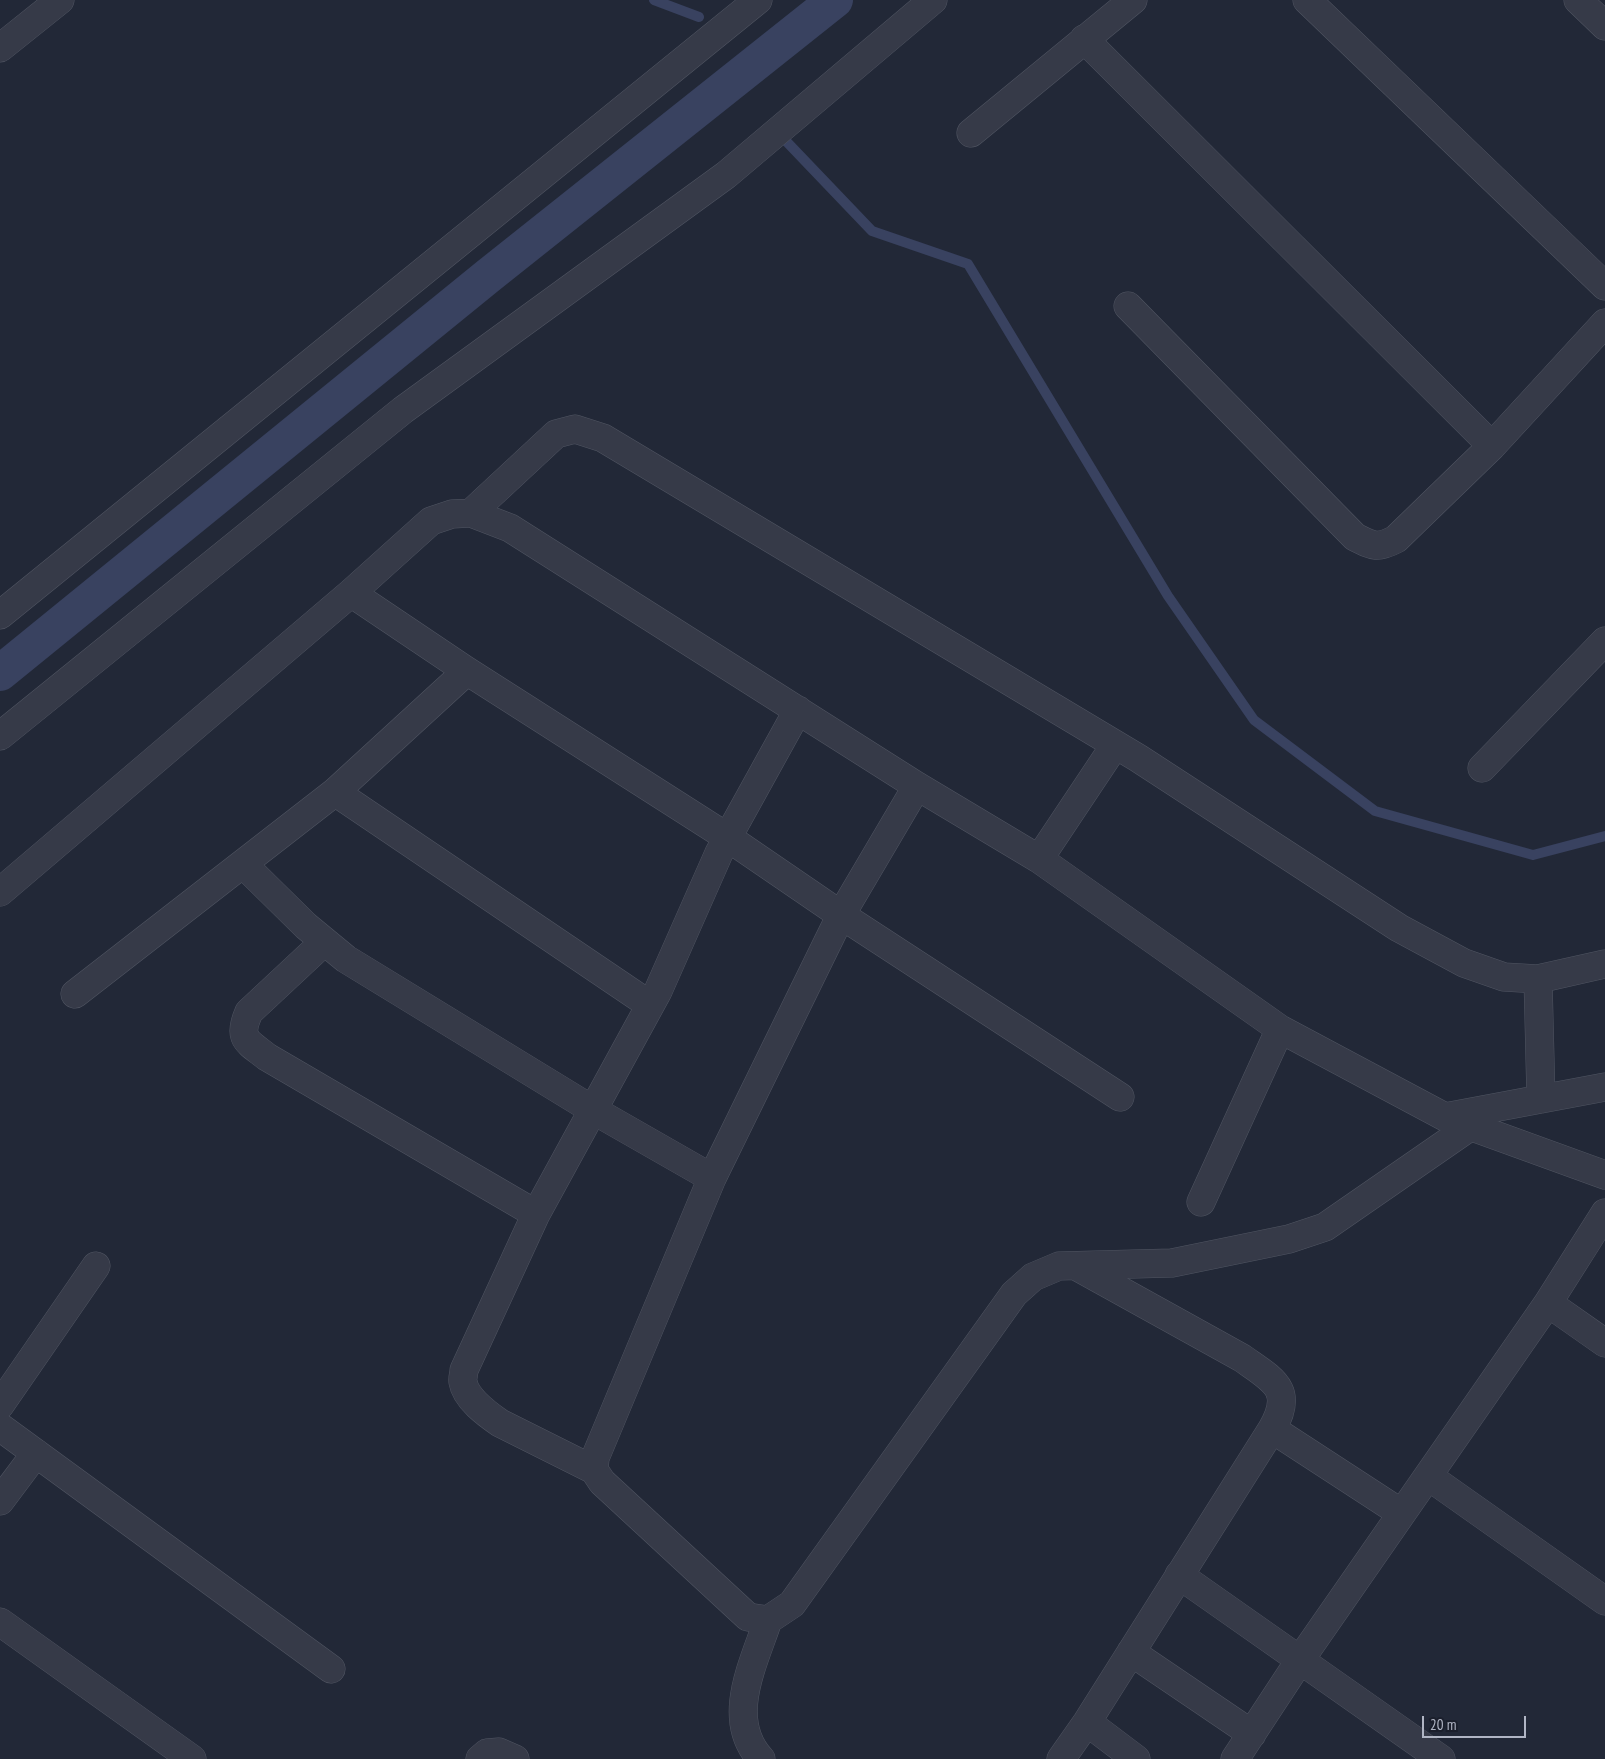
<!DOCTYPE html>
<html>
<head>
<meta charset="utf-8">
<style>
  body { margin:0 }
  #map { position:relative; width:1605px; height:1759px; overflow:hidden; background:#222837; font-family:"PT Sans Narrow",sans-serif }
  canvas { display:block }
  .scale { position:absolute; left:1422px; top:1716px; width:104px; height:22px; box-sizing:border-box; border:2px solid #b0b5c4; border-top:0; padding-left:6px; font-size:15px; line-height:18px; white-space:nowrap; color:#b0b5c4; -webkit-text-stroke:4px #1b1f2c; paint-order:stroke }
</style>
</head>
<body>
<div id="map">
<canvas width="1605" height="1759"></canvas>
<div class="scale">20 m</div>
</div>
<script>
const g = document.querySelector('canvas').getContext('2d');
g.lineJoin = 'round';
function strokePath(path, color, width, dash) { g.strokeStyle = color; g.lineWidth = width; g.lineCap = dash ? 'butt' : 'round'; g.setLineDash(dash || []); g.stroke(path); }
strokePath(new Path2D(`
  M654,0l45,17
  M785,140l87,91 96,33 200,332 86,124 121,91 158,44 72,-19`), '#394260', 10);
strokePath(new Path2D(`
  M0,673l488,-397 347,-276`), '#394260', 36);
const minor = new Path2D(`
  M1307,0l298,286
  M1578,0l27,26
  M1084,39l408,407
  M0,48l60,-48
  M971,133l162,-133
  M1128,306l227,231c18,9 22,12 41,2l96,-93 113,-123
  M471,513l85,-79 19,-5 28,9 535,320 261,170 65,35 40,14 34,2 67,-15
  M351,593l116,78 260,166 114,78 279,182
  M0,615l758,-615
  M0,736l403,-326 323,-235 207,-175
  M1482,768l123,-127
  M917,786l-76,129 -129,263 -117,280 -1,12 8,12 146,135 20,3 24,-16 222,-310 19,-17 26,-11 113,-3 117,-24 36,-12 146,-101
  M335,792l315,213
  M1039,859l76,-114
  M243,864l63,62 40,33 247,151 119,68
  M0,892l351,-299 80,-72 21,-7 19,-1 39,15 407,258 122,73 241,170 165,88 160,58
  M324,942l-75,70c-12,27 -2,29 18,45l269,157
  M1538,979l3,120
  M75,994l260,-202 132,-121
  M1445,1117l160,-30
  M1201,1202l79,-173
  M1548,1303l57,40
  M0,1405l96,-139
  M0,1427l331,242
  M1272,1429l129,84
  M594,1470l-94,-47c-13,-9 -34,-24 -37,-41 -1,-3 1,-8 1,-12l72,-156 122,-223 61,-138 79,-143
  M1428,1476l177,125
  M0,1501l36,-48
  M1179,1575l262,184
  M0,1622l192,137
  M1131,1652l121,82
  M1087,1722l49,37
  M480,1759l7,-6 12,-1 16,7
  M761,1759c-37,-40 -7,-96 7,-139
  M1061,1759l26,-37 185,-293c23,-40 1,-49 -30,-71l-166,-92
  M1235,1759l65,-99 248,-357 57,-90`);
strokePath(minor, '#505562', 29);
strokePath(minor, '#363a48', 28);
</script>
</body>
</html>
